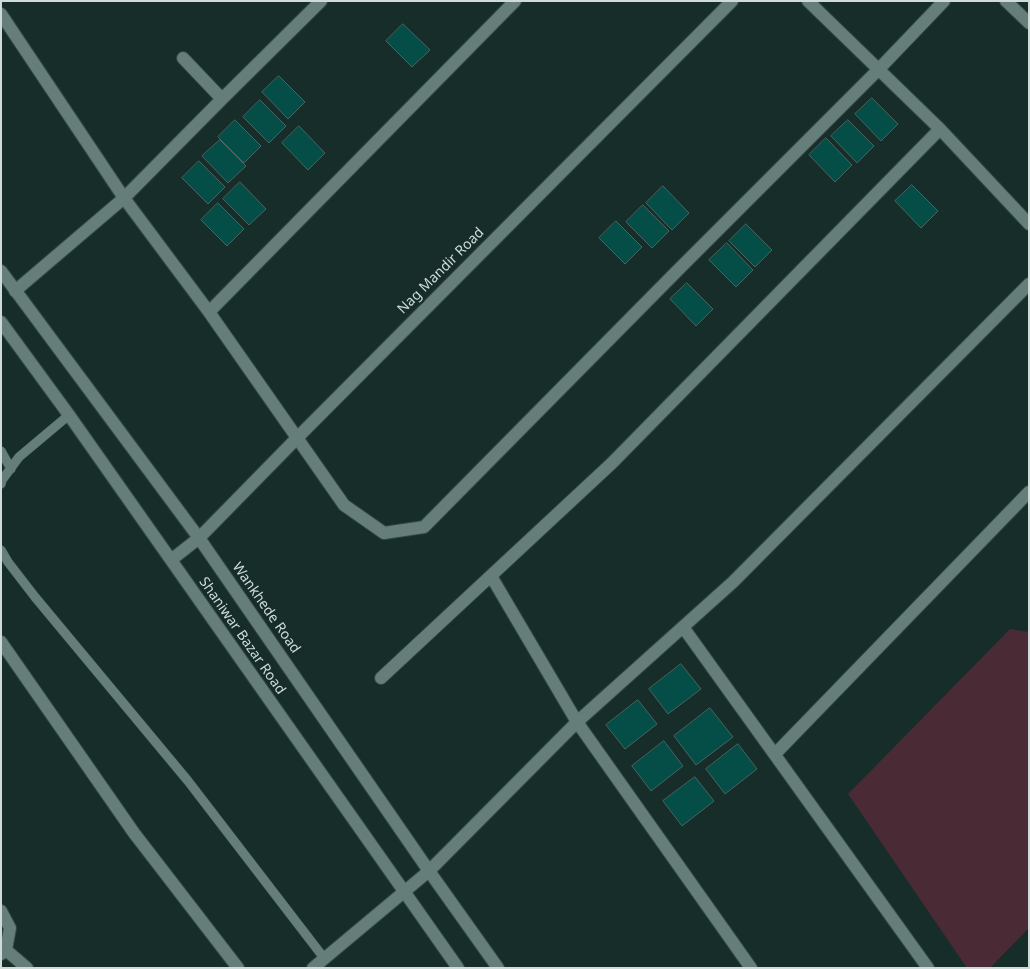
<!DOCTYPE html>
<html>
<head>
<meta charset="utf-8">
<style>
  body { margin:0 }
  #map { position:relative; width:1030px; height:969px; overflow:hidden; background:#162d2a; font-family:"Noto Sans",sans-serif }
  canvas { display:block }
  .frame { position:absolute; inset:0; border:2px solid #cedbd9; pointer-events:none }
</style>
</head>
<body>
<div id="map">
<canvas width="1030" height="969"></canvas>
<div class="frame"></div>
</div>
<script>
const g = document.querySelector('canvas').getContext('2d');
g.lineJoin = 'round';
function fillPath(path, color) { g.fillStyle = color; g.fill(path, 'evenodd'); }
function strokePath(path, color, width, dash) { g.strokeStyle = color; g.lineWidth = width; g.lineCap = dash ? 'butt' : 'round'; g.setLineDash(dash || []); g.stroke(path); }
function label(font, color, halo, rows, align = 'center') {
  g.font = font + ' "Noto Sans",sans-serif'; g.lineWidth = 4.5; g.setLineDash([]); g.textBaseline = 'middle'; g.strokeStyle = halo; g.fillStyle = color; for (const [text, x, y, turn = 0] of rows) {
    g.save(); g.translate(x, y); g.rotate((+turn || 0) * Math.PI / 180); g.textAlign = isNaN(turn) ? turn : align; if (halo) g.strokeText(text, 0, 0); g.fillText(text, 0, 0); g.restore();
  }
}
fillPath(new Path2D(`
  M1010,629l19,3v296l-39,40h-23l-119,-174z`), '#492a35');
const building = new Path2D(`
  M403,24l27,26 -18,17 -26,-26z
  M279,76l26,26 -17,17 -26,-27z
  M872,98l26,26 -17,17 -26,-27z
  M260,100l26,26 -17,17 -26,-26z
  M235,120l26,26 -17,17 -26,-26z
  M848,120l26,26 -17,17 -26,-27z
  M299,126l26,27 -17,17 -26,-27z
  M826,138l26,27 -17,17 -26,-27z
  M220,140l26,26 -18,17 -26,-27z
  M199,161l26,26 -17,17 -26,-26z
  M240,182l26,27 -17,16 -26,-26z
  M912,185l26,26 -17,17 -26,-27z
  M663,186l26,27 -17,17 -26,-27z
  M218,203l26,26 -17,17 -26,-26z
  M643,205l26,26 -17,17 -26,-26z
  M616,221l26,26 -17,17 -26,-26z
  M746,224l26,26 -17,17 -26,-26z
  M727,243l26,27 -17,17 -27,-27z
  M687,283l26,26 -17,17 -26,-27z
  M681,664l20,25 -33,25 -19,-25z
  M638,700l19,24 -32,25 -19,-24z
  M710,708l23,29 -37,28 -22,-29z
  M664,741l19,25 -32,25 -19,-25z
  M738,744l19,25 -32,25 -19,-25z
  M695,777l19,24 -32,25 -19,-25z`);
fillPath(building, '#054e48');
strokePath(building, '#4b635f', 1);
const lane = new Path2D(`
  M1,451l10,18
  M1,484l1,-4 17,-23 50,-42
  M1,550l7,12 27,35 153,184 136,177`);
const street = new Path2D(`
  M808,1l132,128 89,95
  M1006,1l23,22
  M1,14l123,184 98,-99 99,-98
  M183,58l39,41
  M15,291l109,-93 85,114 306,-311
  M209,312l135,193 40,28 40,-6 253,-256 201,-201 66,-69
  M491,576l86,146 174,246
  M683,627l245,341
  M1,642l133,191 104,135
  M381,678l231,-215 328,-334
  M775,754l254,-262
  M1,911l9,17 -4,22
  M1,954l5,-4 21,18
  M313,968l116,-97 148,-149 156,-140 296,-298`);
const secondary = new Path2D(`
  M1,271l198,267 230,333 69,97
  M1,322l68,93 389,553
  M171,560l28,-22 99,-101 434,-436`);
strokePath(lane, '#364846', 10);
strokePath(street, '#364846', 14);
strokePath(secondary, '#364846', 14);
strokePath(lane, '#657e7a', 9);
strokePath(street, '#657e7a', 12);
strokePath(secondary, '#657e7a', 12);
label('14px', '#cedbd9', '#162d2a', [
  ["Nag Mandir Road",441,271,-45],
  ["Wankhede Road",266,608,55],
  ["Shaniwar Bazar Road",242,636,55]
]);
</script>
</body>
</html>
